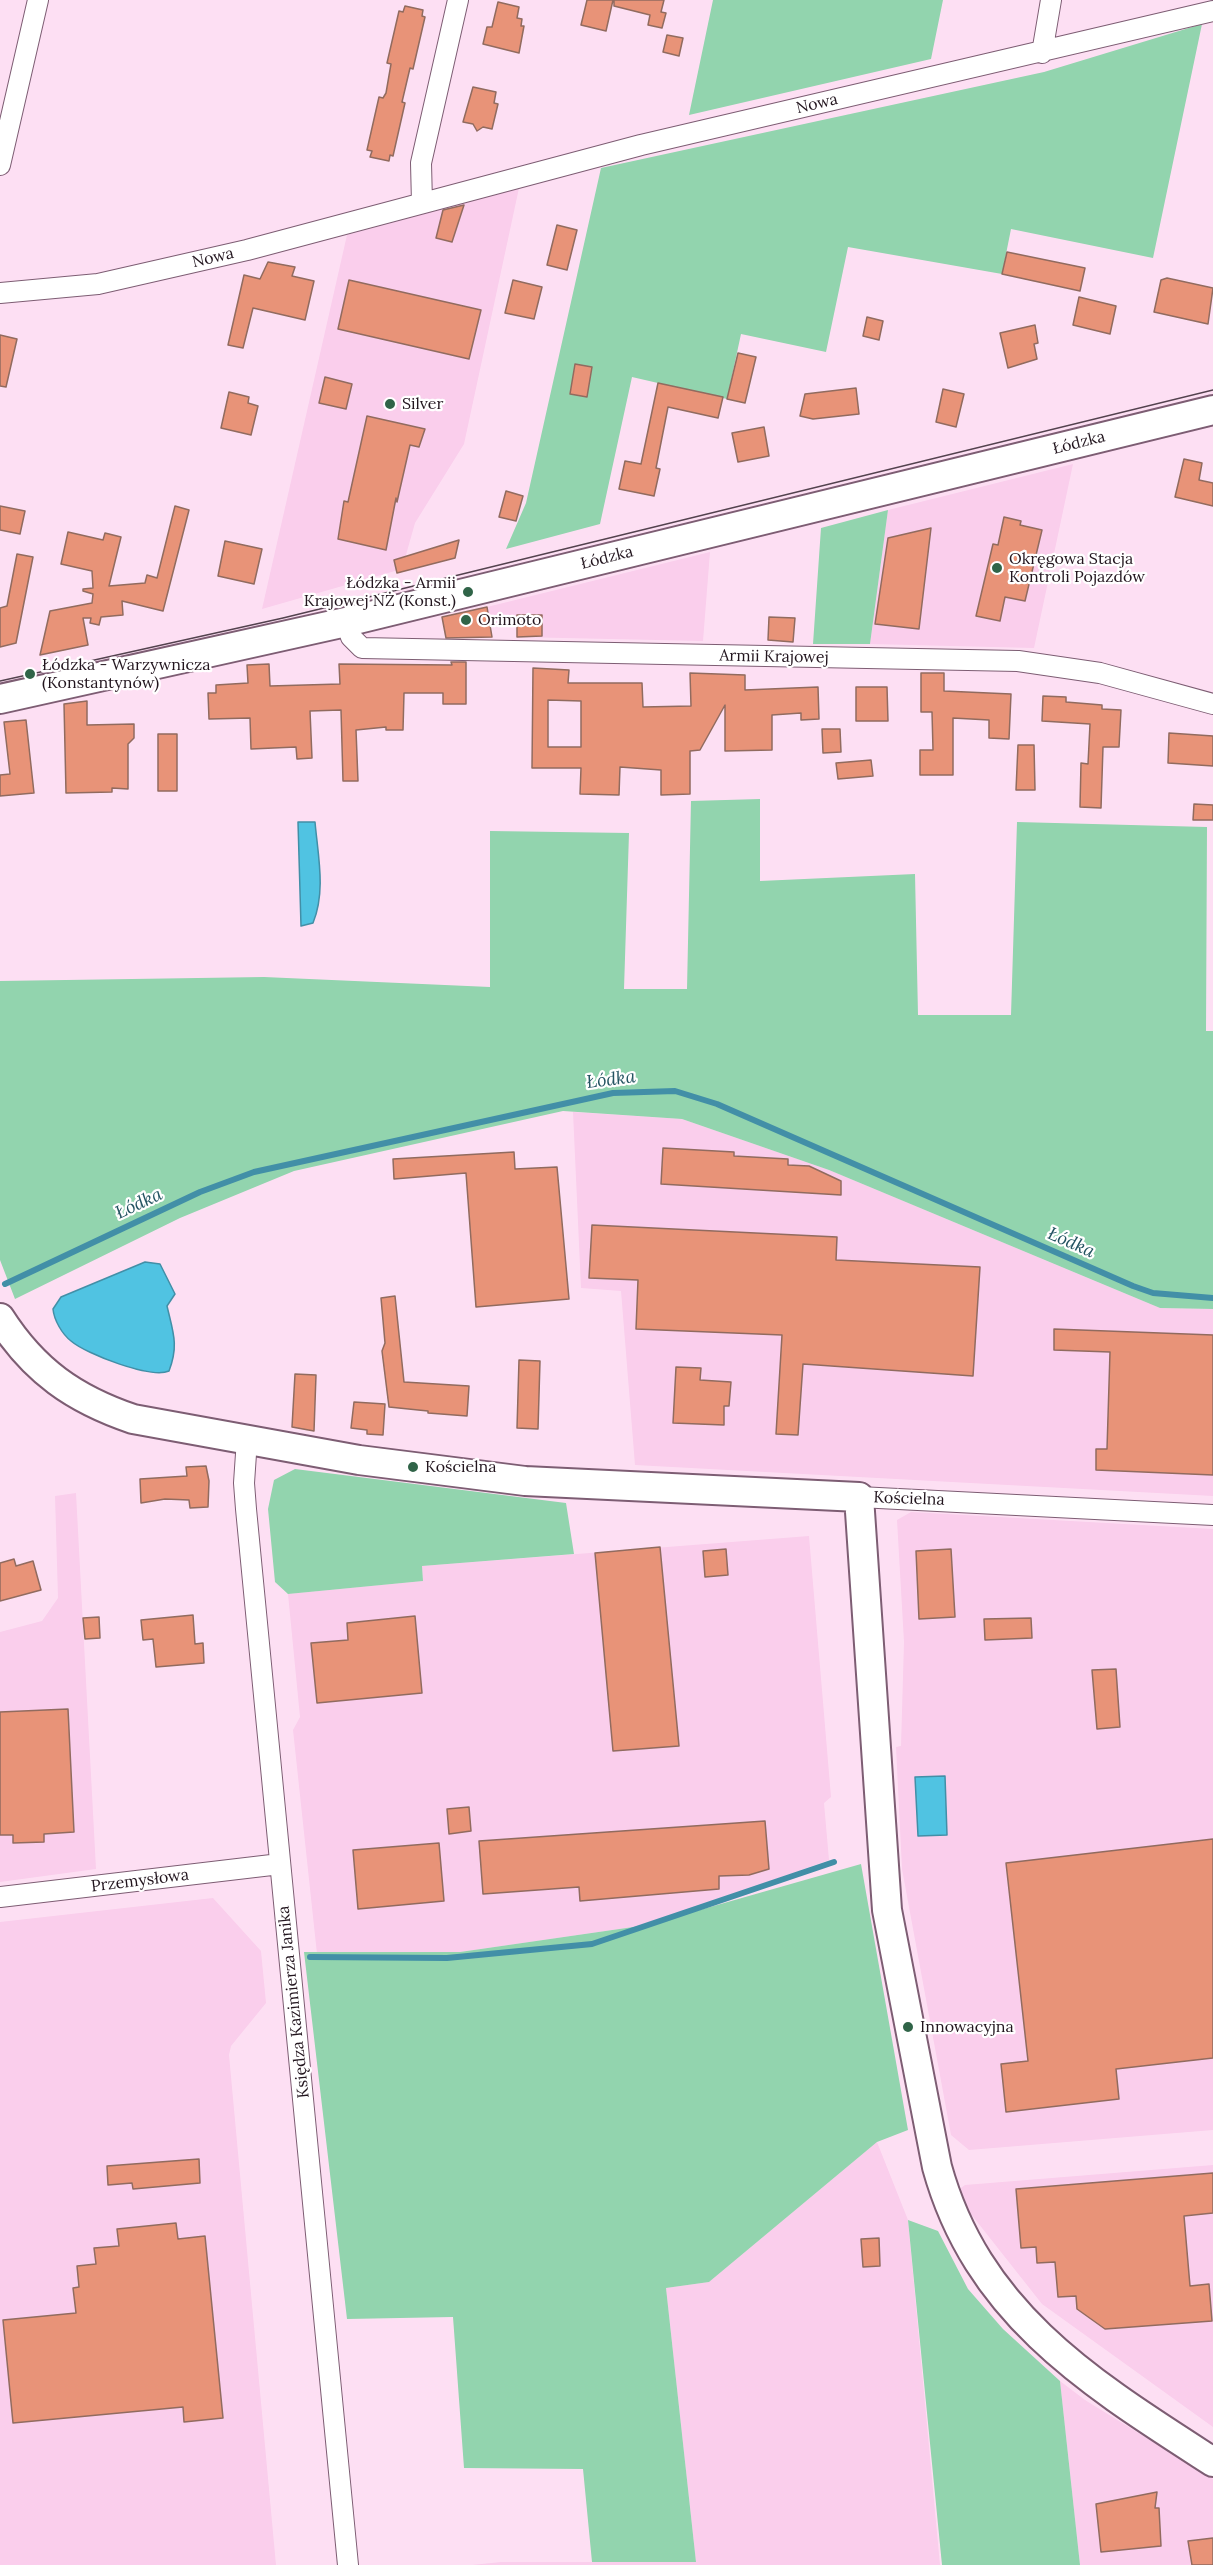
<!DOCTYPE html>
<html>
<head>
<meta charset="utf-8">
<style>
  body { margin:0 }
  canvas { display:block; background:#fddff3 }
</style>
</head>
<body>
<canvas width="1213" height="2565"></canvas>
<script>
const g = document.querySelector('canvas').getContext('2d');
g.lineJoin = 'round';
function fillPath(path, color) { g.fillStyle = color; g.fill(path, 'evenodd'); }
function strokePath(path, color, width, dash) { g.strokeStyle = color; g.lineWidth = width; g.lineCap = dash ? 'butt' : 'round'; g.setLineDash(dash || []); g.stroke(path); }
function label(font, color, halo, rows, align = 'center') {
  g.font = font + ' Lora,serif'; g.lineWidth = 4.5; g.setLineDash([]); g.textBaseline = 'middle'; g.strokeStyle = halo; g.fillStyle = color; for (const [text, x, y, turn = 0] of rows) {
    g.save(); g.translate(x, y); g.rotate((+turn || 0) * Math.PI / 180); g.textAlign = isNaN(turn) ? turn : align; if (halo) g.strokeText(text, 0, 0); g.fillText(text, 0, 0); g.restore();
  }
}
fillPath(new Path2D(`
  M519,188l-55,256 -49,79 -13,46 -140,40 85,-374z
  M1073,464l-39,184 -164,-4 18,-134z
  M710,552l-7,89 -186,-4v-14h-27l-3,-16z
  M573,1112l109,7 147,51 331,138 53,1v187l-578,-31 -14,-174 -40,-3z
  M76,1493l20,376 -96,13v-250l42,-11 16,-23 -3,-102z
  M911,1512l302,17v601l-244,20 -18,-15 -49,-266 -6,-122 5,-1 3,-104 -7,-122z
  M809,1536l22,261 -7,6 5,57 -182,65 -187,27 -143,2 -24,-224 7,-13 -12,-123 135,-13 -1,-15z
  M213,1898l48,53 5,52 -35,43 -2,9 47,510h-276v-643z
  M877,2142l31,78 32,345h-468l29,-3h195l-30,-274 43,-6z
  M1213,2165v262l-171,-123 -75,-95 -5,-8 -1,-13 4,-3z
  M1060,2381l25,19 128,79v86h-133z`), '#faceec');
fillPath(new Path2D(`
  M713,0h230l-12,59 -242,56z
  M1202,24l-49,234 -142,-29 -9,45 -154,-27 -22,105 -85,-18 -14,65 -95,-22 -32,147 -94,25 20,-46 75,-335 443,-96z
  M888,510l-18,134h-57l8,-116z
  M760,799v82l155,-7 3,141h93l6,-193 190,5 -1,204h7v278l-53,-1 -331,-138 -147,-51 -119,-8 -269,60 -114,47 -165,81 -15,-39v-279l264,-4 226,10v-156l139,2 -5,156h63l4,-188z
  M295,1469l271,34 8,51 -152,12 1,15 -135,13 -13,-12 -7,-73 6,-29z
  M861,1864l47,266 -31,12 -168,140 -43,6 30,274h-104l-9,-93 -119,-1 -11,-151 -106,2 -43,-367h156l187,-27z
  M908,2220l30,11 30,58 35,40 57,52 20,184h-138z`), '#92d4ae');
const water = new Path2D(`
  M298,822h17c3,34 11,69 -2,101l-12,3z
  M145,1262l15,2 15,30 -8,12c6,26 12,39 2,65 -18,8 -83,-17 -98,-30 -9,-7 -17,-21 -18,-32l8,-12z
  M945,1776l2,59 -29,1 -3,-59z`);
fillPath(water, '#50c3e2');
strokePath(water, '#428fa7', 1.5);
strokePath(new Path2D(`
  M5,1284l195,-92 54,-20 359,-79 62,-2 42,13 416,182 20,7 60,5
  M310,1957l137,1 145,-14 242,-82`), '#428fa7', 6);
const building = new Path2D(`
  M587,0h26l-7,31 -25,-6z
  M614,0h50l-3,12 5,1 -4,15 -14,-3 2,-10 -36,-9z
  M498,2l21,5 -2,11 5,1 -1,7h3l-5,27 -36,-9 4,-17h5z
  M405,6l18,4 -1,6 3,1 -12,52 -3,-1 -8,34 3,1 -12,53 -3,-1 -1,6 -19,-4 2,-6 -5,-1 12,-53 4,1 3,-5 5,-29 -4,-1 12,-52 4,1z
  M667,35l16,3 -4,18 -16,-4z
  M473,87l23,5 -2,11 4,1 -6,25 -9,-2 -6,4 -4,-7 -10,-2z
  M464,205l-12,37 -16,-4 7,-28z
  M557,225l20,5 -10,40 -20,-5z
  M1007,252l78,16 -5,23 -78,-17z
  M268,262l27,5 -3,9 22,5 -9,39 -52,-12 -10,40 -15,-3 16,-70 16,4z
  M1167,278l46,10 -5,36 -54,-12 7,-32z
  M349,280l132,30 -12,49 -131,-30z
  M513,280l29,7 -8,32 -29,-6z
  M1079,297l37,9 -6,28 -37,-9z
  M867,317l16,4 -4,19 -16,-4z
  M1035,325l3,18 -4,1 3,15 -29,9 -8,-35z
  M0,335l17,4 -11,48 -6,-1z
  M738,353l18,4 -11,46 -18,-4z
  M575,364l17,3 -5,30 -17,-3z
  M325,377l27,7 -6,25 -27,-6z
  M658,383l65,14 -5,21 -50,-11 -12,61 4,1 -6,27 -35,-7 6,-28 16,3z
  M856,388l3,26 -46,5 -13,-3 5,-22z
  M943,389l21,5 -8,33 -20,-5z
  M229,392l20,5 -1,6 10,3 -7,29 -30,-7z
  M367,416l58,13 -6,18 -9,-2 -13,57 -1,-4 -10,52 -48,-11 6,-38 4,1z
  M764,427l5,29 -31,6 -6,-29z
  M1184,459l18,4 -3,17 14,3v23l-38,-9z
  M506,491l17,5 -7,25 -17,-4z
  M0,506l25,5 -5,23 -20,-4z
  M175,506l14,4 -26,101 -41,-10 1,14 -22,2 -2,8 -9,-2 1,-5h-8l5,27 -48,10 10,-44 42,-8 1,-9 -10,-3v-2l10,-1 -1,-17 -31,-7 7,-32 35,8 2,-7 16,4 -12,49 36,-3 2,-8 10,3z
  M1004,517l17,4 -1,4 22,5 -17,71 -20,-4 -5,24 -24,-5 17,-72 5,1z
  M931,528l-12,101 -44,-5 13,-86z
  M459,540l-4,18 -58,15 -3,-13z
  M225,541l37,8 -8,35 -36,-8z
  M17,554l16,3 -17,86 -16,4v-39l7,-2z
  M487,607l5,30 -46,1 -4,-21z
  M517,615h25v21l-25,1z
  M769,617l26,1 -2,24 -25,-2z
  M451,662h15v42h-23v-11h-39l-1,37h-17v-3l-30,3 2,51h-15l-2,-71 -31,1 2,47 -15,1 -1,-12 -45,2 -1,-31 -41,1 -1,-26h8v-8l32,-2 -1,-18 22,-1 1,22 70,-2 -1,-20 113,1z
  M533,668l36,2 -1,13h74l1,24 48,-1 -1,-33 55,2v15l73,-3 1,32 -18,1v-7l-29,2v35l-47,1v-46l-25,45 -10,1v43l-29,1v-25l-41,-3 -1,28 -39,-1 1,-26h-49zM548,700l33,1v46h-33z
  M921,673h23v18l67,3 -2,45 -20,-1v-18l-36,-2v57h-33v-25h13l-1,-38h-11z
  M856,687h31l1,34h-32z
  M1043,696l23,1v5l36,3v4l19,1 -2,37h-16l-2,61 -21,-1 1,-44 7,1 2,-40 -48,-3z
  M87,701v24l47,-1v14l-6,6v45l-16,-1v4l-46,1 -2,-89z
  M26,720l8,73 -34,3v-21l10,-1 -6,-52z
  M822,729h18l1,23 -18,1z
  M1169,733l44,3v30l-45,-3z
  M158,734h19v57h-19z
  M1018,745h16l1,45h-19z
  M871,760l2,16 -35,3 -2,-16z
  M1194,804l19,1v15h-20z
  M663,1148l71,4v4l54,3v6l21,1 32,15v14l-180,-11z
  M514,1152l1,17 42,-2 12,132 -93,8 -10,-134 -72,6 -1,-20z
  M592,1225l245,12 -1,23 144,7 -7,109 -170,-12 -5,71 -22,-1 6,-99 -146,-6 2,-49 -49,-2z
  M395,1296l9,86 65,4 -2,30 -39,-3v-2l-39,-4 -7,-56 3,-8 -4,-45z
  M1054,1329l159,6v140l-117,-5v-21h11l3,-97 -56,-2z
  M519,1360l21,1 -2,68 -21,-1z
  M676,1367l25,1 -1,12 31,2 -2,24h-5v19l-51,-2z
  M295,1374l21,1 -2,56 -22,-4z
  M354,1402l31,2 -2,31 -16,-1v-4l-16,-2z
  M206,1466l3,15 -1,26 -18,1 -1,-8 -24,-1 -24,4 -1,-24 47,-3 -1,-9z
  M660,1547l19,199 -66,5 -18,-198z
  M726,1549l2,26 -23,2 -2,-26z
  M951,1549l4,68 -36,2 -3,-68z
  M14,1559l2,7 17,-5 8,29 -41,11v-38z
  M193,1615l2,29 8,-1 1,20 -48,4 -3,-28 -10,1 -2,-20z
  M415,1616l7,77 -105,10 -6,-60 37,-3 -1,-17z
  M99,1617l1,21 -15,1 -2,-21z
  M1031,1618l1,20 -47,2 -1,-21z
  M1116,1669l4,58 -23,2 -5,-59z
  M68,1709l6,123 -30,2v8l-31,1v-8h-13v-123z
  M469,1807l2,24 -22,3 -2,-25z
  M765,1821l4,48 -20,6 -30,1v13l-139,12 -1,-14 -96,7 -4,-53z
  M1213,1839v219l-97,11 3,30 -113,13 -5,-48 27,-3 -22,-198z
  M439,1843l5,58 -86,8 -5,-59z
  M199,2159l1,24 -67,6 -1,-6 -24,2 -1,-19z
  M1213,2173v40l-29,3 6,70 19,-2 3,37 -107,8 -28,-20 -1,-13 -18,1 -3,-35 -18,1 -1,-16 -15,1 -5,-59z
  M176,2223l2,16 27,-3 18,182 -39,4 -1,-15 -170,16 -10,-103 73,-7 -3,-25 6,-1 -2,-21 19,-2 -2,-16 25,-2 -2,-17z
  M879,2238l1,28 -17,1 -2,-28z
  M1157,2492l-2,16h4l2,38 -60,6 -5,-48z
  M1213,2538v27h-21l-4,-24z`);
fillPath(building, '#e89378');
strokePath(building, '#916b5f', 1.5);
const street = new Path2D(`
  M1042,53l9,-53
  M0,165l38,-165
  M422,203l-1,-40 37,-163
  M0,293l98,-9 149,-34 394,-105 572,-134
  M346,622l5,15 11,11 656,13 82,12 113,31
  M247,1439l-3,44 2,26 102,1056
  M859,1497l354,18
  M0,1897l280,-33`);
const secondary = new Path2D(`
  M0,699l346,-77 867,-212
  M0,1318c34,53 74,81 133,101l226,41 166,21 334,16 28,413 50,257c41,148 155,217 276,295`);
strokePath(street, '#7d5d73', 22);
strokePath(secondary, '#7d5d73', 32);
strokePath(street, '#fff', 20);
strokePath(secondary, '#fff', 28);
strokePath(new Path2D(`
  M0,681l283,-63 930,-228`), '#53424e', 1.5);
for (const [x, y, r, color] of [
  [390,404,6,"#306448"],
  [997,568,6,"#306448"],
  [468,592,6,"#306448"],
  [466,620,6,"#306448"],
  [30,674,6,"#306448"],
  [413,1467,6,"#306448"],
  [908,2027,6,"#306448"]
]) { const dot = new Path2D(); dot.arc(x, y, r, 0, 2 * Math.PI); g.fillStyle = color; g.fill(dot); strokePath(dot, '#fff', 2); }
label('16px', '#22151e', '#fff', [
  ["Nowa",817,104,-13],
  ["Nowa",213,258,-13],
  ["Łódzka",1079,443,-14],
  ["Łódzka",607,558,-14],
  ["Armii Krajowej",774,657,1],
  ["Kościelna",909,1499,2],
  ["Przemysłowa",140,1881,-7],
  ["Księdza Kazimierza Janika",294,2002,-96]
]);
label('16px', '#22151e', '#fff', [
  ["Silver",402,404],
  ["Okręgowa Stacja",1009,559],
  ["Kontroli Pojazdów",1009,577],
  ["Łódzka - Armii",456,583,"right"],
  ["Krajowej NŻ (Konst.)",456,601,"right"],
  ["Orimoto",478,620],
  ["Łódzka - Warzywnicza",42,665],
  ["(Konstantynów)",42,683],
  ["Kościelna",425,1467],
  ["Innowacyjna",920,2027]
], 'left');
label('italic 18px', '#235361', '#fff', [
  ["Łódka",611,1080,-7],
  ["Łódka",139,1204,-25],
  ["Łódka",1071,1243,24]
]);
</script>
</body>
</html>
